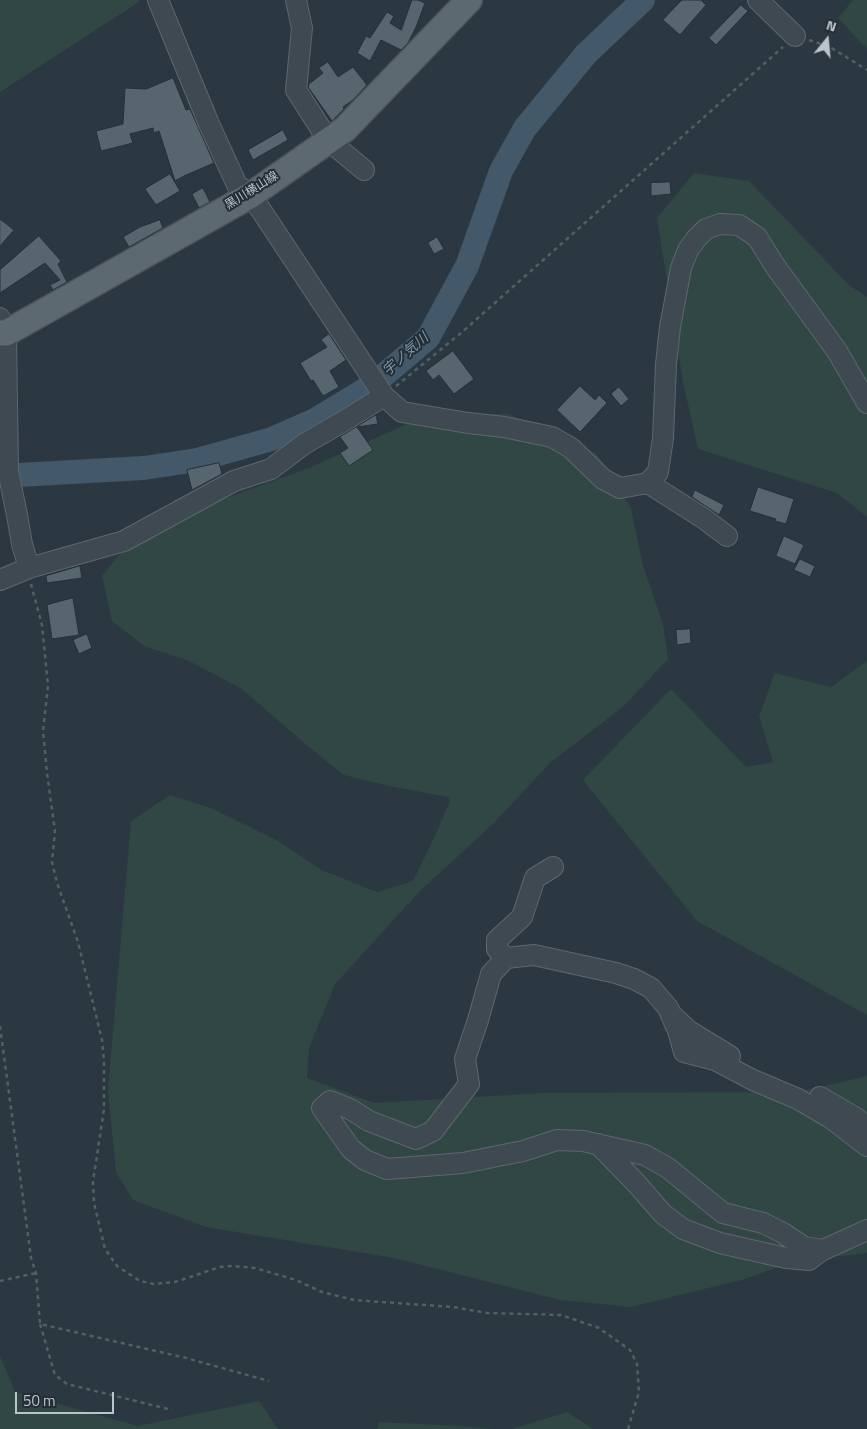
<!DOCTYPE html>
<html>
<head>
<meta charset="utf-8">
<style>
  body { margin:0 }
  #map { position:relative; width:867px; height:1429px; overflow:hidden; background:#2b3841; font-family:"Titillium Web",sans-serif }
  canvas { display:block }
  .north { position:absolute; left:802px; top:15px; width:50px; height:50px; -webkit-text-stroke:4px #232e37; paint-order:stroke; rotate:17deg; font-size:14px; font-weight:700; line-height:20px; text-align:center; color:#bcc4cb }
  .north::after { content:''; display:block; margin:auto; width:18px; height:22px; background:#bcc4cb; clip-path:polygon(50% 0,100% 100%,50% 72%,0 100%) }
  .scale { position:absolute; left:15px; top:1392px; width:99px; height:22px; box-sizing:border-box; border:2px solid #bcc4cb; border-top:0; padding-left:6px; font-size:15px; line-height:18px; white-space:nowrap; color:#bcc4cb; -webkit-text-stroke:4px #232e37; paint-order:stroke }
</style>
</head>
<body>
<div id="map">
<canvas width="867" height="1429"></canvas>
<div class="north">N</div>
<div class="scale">50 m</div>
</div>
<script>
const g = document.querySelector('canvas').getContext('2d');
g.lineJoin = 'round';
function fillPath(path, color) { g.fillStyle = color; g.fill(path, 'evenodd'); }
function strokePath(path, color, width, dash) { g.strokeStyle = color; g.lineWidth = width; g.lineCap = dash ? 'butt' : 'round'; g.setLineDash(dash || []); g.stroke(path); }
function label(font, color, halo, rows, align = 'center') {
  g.font = font + ' "Titillium Web","Noto Sans JP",sans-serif'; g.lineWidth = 4; g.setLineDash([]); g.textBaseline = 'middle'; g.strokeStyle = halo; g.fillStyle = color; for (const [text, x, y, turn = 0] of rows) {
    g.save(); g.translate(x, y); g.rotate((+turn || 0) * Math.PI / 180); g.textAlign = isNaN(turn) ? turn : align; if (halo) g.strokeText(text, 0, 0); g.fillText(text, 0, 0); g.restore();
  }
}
fillPath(new Path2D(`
  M0,0h140l-1,2 -139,90z
  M853,0h14v49l-29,-31z
  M694,173l55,8 100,104 18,12v220l-30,-24 -139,-44 -15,-67 -26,-164z
  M508,414l52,21 37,19 34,54 12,58 20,58 5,35 -44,47 -73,56 -57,61 -74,68 -85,93 -26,64 -2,30 67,25 170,-10 255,-1 68,-16v177l-72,8 -50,18 -114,28 -71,-7 -166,-42 -188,-31 -73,-27 -17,-28 -8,-82 23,-269 39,-26 41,13 67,33 44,29 55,22 36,-11 21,-43 16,-37 -2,-4 -59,-11 -45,-11 -40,-32 -62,-54 -55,-29 -43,-14 -32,-25 -10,-45 29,-36 62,-30 116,-42 118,-53z
  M867,661v354l-170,-94 -114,-141 88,-91 75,78 27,-5 -14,-46 16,-43 56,14z
  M0,1356l15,36 123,34 121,-25 19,28h-278z
  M567,1412l26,17h-81z
  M379,1422l82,4 31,3h-115z`), '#314744');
strokePath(new Path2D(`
  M0,476l144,-8 53,-8 75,-21 43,-19 56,-34 57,-48 39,-72 34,-95 24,-43 61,-74 57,-54`), '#435868', 24);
const building = new Path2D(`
  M412,0h6l7,3 -9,24 -8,16 -7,7 -20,-10 -11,21 -13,-8 9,-17 4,2 17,-26 7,4 -4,7 11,7z
  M682,0h19l5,5 -26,30 -17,-15z
  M741,5l7,6 -32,34 -7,-7z
  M328,62l10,15 15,-10 14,18 -14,15 -10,7 1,2 -12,12 -24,-34 1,-3 14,-11 -4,-5z
  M173,78l13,32 4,-1 24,54 -30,13 -9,5 -16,-50 -5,2 -1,-5 -23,6 3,9 -32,8 -5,-20 27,-7 2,-36 21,1z
  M283,130l5,10 -35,20 -5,-10z
  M170,174l10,17 -24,14 -11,-16z
  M670,182l1,12 -20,2v-13z
  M203,188l7,14 -11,6 -7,-14z
  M0,219l14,11 -14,16z
  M160,220l3,8 -34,19 -6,-10 17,-10z
  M39,236l22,25 -3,3 9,18 -14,8 -3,-5 10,-5 -15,-17 -45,30v-23z
  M437,237l7,12 -10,5 -6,-11z
  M329,334l17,26 -16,11 9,16 -16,9 -10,-16 -2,1 -11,-18 27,-16 -6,-7z
  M453,351l21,28 -20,15 -15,-19 -6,5 -7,-9z
  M580,386l15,14 4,-5 8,8 -27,29 -23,-22z
  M619,387l10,12 -8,7 -10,-12z
  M376,415l2,9 -21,3 16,23 -24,16 -9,-13 8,-5 -8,-11z
  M219,463l3,11 -30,16 -5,-20z
  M758,487l36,12 -8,25 -11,-3 1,-2 -26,-8z
  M695,490l29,15 -5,10 -27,-18z
  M784,536l20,9 -9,19 -19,-8z
  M800,559l15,7 -5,11 -16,-7z
  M80,566l2,12 -35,5 -1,-7z
  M73,598l6,37 -27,4 -5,-34z
  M690,629l1,14 -14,2 -1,-15z
  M87,634l5,14 -13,6 -6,-14z`);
fillPath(building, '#57656e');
strokePath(building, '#263039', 1);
const minor = new Path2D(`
  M158,0l51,124 28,61 14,10 133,201 18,16 66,11 36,4 48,10 19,11 32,31 17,9 28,-5 10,-11 5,-34 3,-74 4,-37 11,-59 7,-18 8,-11 10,-10 14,-5 19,1 18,12 18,29 62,85 30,52
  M296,0l6,28 -6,62 32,50 36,30
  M758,0l37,36
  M0,318l6,15 2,138 9,44 5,29 7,24
  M648,483l55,35 24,18
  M0,580l29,-12 95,-27 110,-60 37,-12 33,-25 40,-23 40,-25
  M553,867l-18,11 -13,39 -25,23v9l9,9 28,-3 82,18 18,6 17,9 17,20 10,23 6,21 31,8 38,20 45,19 34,20 35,27
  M506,958l-15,16 -13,46 -13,39 4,25 -36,47 -17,8 -47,-18 -19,-12 -20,-8 -8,7 29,41 14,11 22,9 76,-6 60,-12 34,-11 26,1 62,14 23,13 55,45 40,10 20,10 21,14 19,3 44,-20
  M673,1016l16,15 41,25
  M820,1097l36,21 11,9
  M598,1144l38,39 27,31 20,15 37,14 66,15 23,2 12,-9`);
const major = new Path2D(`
  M0,333h6l245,-138 94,-66 124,-129`);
strokePath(minor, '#5d676f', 22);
strokePath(major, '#4c555e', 28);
strokePath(new Path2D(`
  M809,40l21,7 37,23
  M396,386l65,-53 322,-286
  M31,584l11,41 6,61 -5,45 4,42 8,58 -3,31 5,21 21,59 24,98 2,21v48l-11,73 1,21 11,46 12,17 23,15 14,3 21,-2 45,-15 12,-1 23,2 41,12 26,12 32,8 99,7 34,6 74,2 38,13 31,22 7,14 2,28 -11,37
  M0,1026l31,232 5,15 4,51 146,34 83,23
  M0,1281l36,-8
  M40,1324l15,51 12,9 105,26`), '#4f6262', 2.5, [4, 4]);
strokePath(minor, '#3f4951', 20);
strokePath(major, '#5d6971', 25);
label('12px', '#bcc4cb', '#232e37', [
  ["黒川横山線",252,191,-32]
]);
label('italic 14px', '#8198aa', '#232e37', [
  ["宇ノ気川",406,355,-42]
]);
</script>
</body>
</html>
